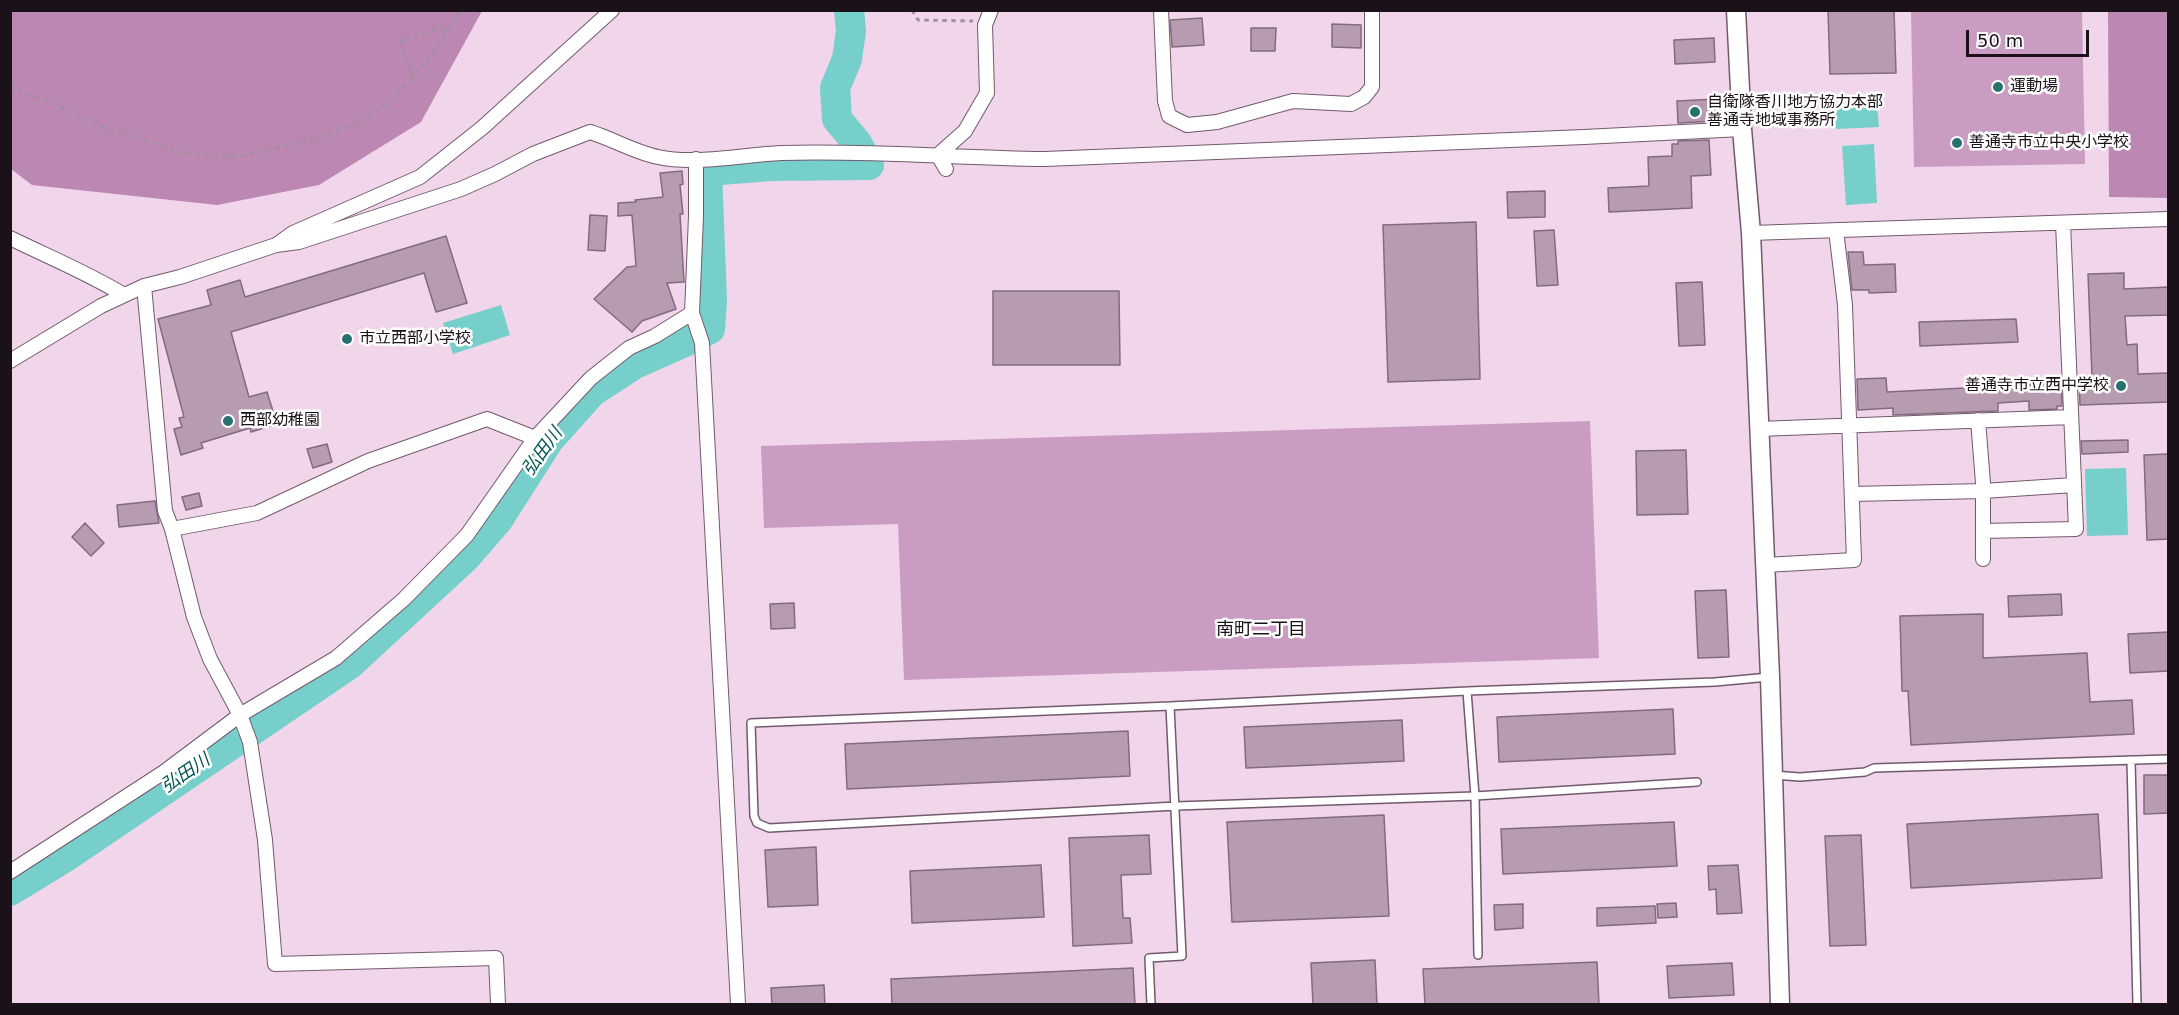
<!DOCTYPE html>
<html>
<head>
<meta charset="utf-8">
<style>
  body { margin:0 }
  #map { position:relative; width:2179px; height:1015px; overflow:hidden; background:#f1d5eb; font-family:"DejaVu Sans",sans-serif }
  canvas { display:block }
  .frame { position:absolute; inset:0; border:12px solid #1a1119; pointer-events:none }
  .scale { position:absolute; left:1966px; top:30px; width:123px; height:27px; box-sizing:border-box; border:3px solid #1a1119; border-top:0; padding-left:8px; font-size:18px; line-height:21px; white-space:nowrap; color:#1a1119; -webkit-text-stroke:4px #fff; paint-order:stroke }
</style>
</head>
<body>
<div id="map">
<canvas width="2179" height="1015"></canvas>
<div class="frame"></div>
<div class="scale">50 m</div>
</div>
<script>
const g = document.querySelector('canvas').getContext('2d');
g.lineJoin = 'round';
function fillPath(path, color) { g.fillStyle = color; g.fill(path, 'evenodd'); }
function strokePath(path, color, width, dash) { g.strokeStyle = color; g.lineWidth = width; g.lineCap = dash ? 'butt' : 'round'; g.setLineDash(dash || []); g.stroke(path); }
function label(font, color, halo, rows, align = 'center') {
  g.font = font + ' "DejaVu Sans","Noto Sans JP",sans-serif'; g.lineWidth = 5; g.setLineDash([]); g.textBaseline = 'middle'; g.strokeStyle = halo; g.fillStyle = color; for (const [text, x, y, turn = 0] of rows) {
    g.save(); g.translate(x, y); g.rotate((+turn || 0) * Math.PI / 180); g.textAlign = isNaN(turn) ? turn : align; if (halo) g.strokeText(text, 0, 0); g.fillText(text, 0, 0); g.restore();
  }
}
fillPath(new Path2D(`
  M1911,11h171l3,153 -171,3z
  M1590,421l9,237 -695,22 -6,-156 -134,4 -3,-82z`), '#ca9cc2');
fillPath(new Path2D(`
  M11,10h471v1l-61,111 -102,63 -102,20 -185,-20 -21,-16z
  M2108,11h60v187l-59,-1z`), '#bc88b3');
fillPath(new Path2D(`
  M1877,104l2,23 -43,2 -1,-23z
  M1874,144l3,59 -31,2 -4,-59z
  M501,305l9,30 -57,19 -10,-31z
  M2126,468l2,67 -41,1 -2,-67z`), '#76cfcb');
strokePath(new Path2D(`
  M10,891l54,-33 286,-194 116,-107 32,-37 51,-80 43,-48 43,-28 54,-24 21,-11 2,-28 -5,-130 64,-5 98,-1 -12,-22 -20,-24 -2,-31 12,-29 4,-28 -2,-21`), '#76cfcb', 30);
const building = new Path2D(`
  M1828,10h66l2,63 -66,1z
  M1202,18l2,27 -32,2 -2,-27z
  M1332,24l29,1v23l-29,-1z
  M1251,28h25l-1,23h-24z
  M1714,38l1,24 -40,2 -1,-24z
  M1717,99l1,22 -40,2 -1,-22z
  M1709,140l2,35 -20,1 1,32 -83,4 -1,-24 41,-2 -1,-29 24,-1v-12h6v-3z
  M682,171l1,13 -3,1 3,29h-3l4,68 -17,1 9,26 -34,12 -10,11 -38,-33 33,-32 9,-1 -4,-51 -14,1v-13l18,-1 -1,-2 28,-3 -3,-24z
  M1545,191v26l-37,1 -1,-26z
  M590,215l17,1 -2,35 -17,-1z
  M1476,222l4,157 -92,3 -5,-157z
  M1554,230l4,55 -21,1 -3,-55z
  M446,236l21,67 -31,9 -12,-39 -193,59 18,65 18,-5 10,32 -26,8 -1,-4 -49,15 2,5 -22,7 -7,-26 8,-2 -3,-9 5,-1 -26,-98 53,-14 -4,-15 33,-10 5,17z
  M1848,252h15l1,13 31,-1 1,28 -27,1v-3h-17z
  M2124,273v16l45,-2v28l-44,1 2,29 10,-1 1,30 31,-1v29l-89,3 -1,-28 13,-1 -4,-102z
  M1702,282l3,63 -26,1 -3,-63z
  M993,291h126l1,74h-127z
  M2016,319l2,23 -98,4 -1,-24z
  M1886,378l1,14 174,-9 1,23h-5v3l-28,1v-9l-31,2v8l-105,4v-7l-35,2 -1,-31z
  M2128,440v12l-46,2 -1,-13z
  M327,444l5,18 -19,6 -6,-19z
  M1686,450l2,64 -51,1 -1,-64z
  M2169,454v85l-22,1 -3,-85z
  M199,493l3,13 -16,4 -4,-13z
  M155,501l4,22 -40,4 -2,-22z
  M85,523l19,20 -13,13 -19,-19z
  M1726,590l3,67 -31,1 -3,-67z
  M2061,594l1,21 -53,2 -1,-21z
  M794,603l1,25 -24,1 -1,-25z
  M1983,614v44l104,-5 3,49 42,-2 2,34 -223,11 -3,-54h-6l-2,-75z
  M2169,632v39l-39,2 -2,-39z
  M1673,709l2,45 -176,8 -2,-45z
  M1402,720l2,41 -158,7 -2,-41z
  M1128,731l2,45 -283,13 -2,-45z
  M2144,775h25v38l-25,1z
  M2098,814l4,64 -191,10 -4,-64z
  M1384,815l5,101 -157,6 -5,-100z
  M1674,822l3,44 -174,8 -2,-45z
  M1149,835l2,39 -30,1 2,43h7l2,25 -59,3 -4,-108z
  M1861,835l5,110 -36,1 -5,-110z
  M816,847l2,58 -50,2 -3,-57z
  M1041,865l3,52 -132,6 -2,-52z
  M1738,865l4,48 -25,1 -1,-25 -7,1 -1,-24z
  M1676,903l1,14 -19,1 -1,-14z
  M1523,904v24l-28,2 -1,-25z
  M1655,906l1,17 -59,3v-18z
  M1375,960l2,45h-64l-2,-42z
  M1597,962l2,43h-174l-2,-36z
  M1732,963l2,32 -65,3 -2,-32z
  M1133,968l2,37h-243l-1,-26z
  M824,985l1,20h-53l-1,-17z`);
fillPath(building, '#b79cb1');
strokePath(building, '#836a7e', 1.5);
const lane = new Path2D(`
  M1467,691l8,105 3,159
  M2131,760l6,244
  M1773,775l27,2 65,-5 9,-4 294,-9
  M1697,782l-222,14 -299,10 -407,22 -12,-5 -3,-7 -3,-93 419,-17 297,-15 248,-9 54,-5
  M1151,1004l-2,-46 33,-2 -12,-250`);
const street = new Path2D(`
  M1161,10l4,91 4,15 18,9 30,-3 76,-21 58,3 13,-7 8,-10v-77
  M696,159v57l-4,97 10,30 36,661
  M946,169l-8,-14 27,-24 22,-38 -2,-68 6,-15
  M1751,233l417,-14
  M10,238c39,19 78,35 114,57
  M276,245l23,-3 162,-53 34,-15 38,-20 57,-22c23,7 44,20 68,25 37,8 84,-2 123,-4 88,-3 176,5 264,6l539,-22 158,-8
  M144,286l21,225 7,18 22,88 16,42 30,56 10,27 15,98 10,124 221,-6 2,46
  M10,361l91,-55 43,-20 36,-9 96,-32 17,-12 127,-56 62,-49 130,-118
  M1978,420l5,63v76
  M1759,429l312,-12
  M1852,494l131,-3 91,-6
  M172,529l85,-16 111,-52 119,-42 48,19
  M1983,531l93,-2 -13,-306
  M1765,565l89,-5 -9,-255 -9,-75
  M10,872l154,-100 76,-57 96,-57 68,-59 63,-64 68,-97 56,-60 38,-30 26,-12 37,-23`);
const secondary = new Path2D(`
  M1736,10l6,119 9,104 19,444 10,327`);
strokePath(lane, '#725a6d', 10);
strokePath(street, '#725a6d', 16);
strokePath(secondary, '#725a6d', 21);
strokePath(new Path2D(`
  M912,10l6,10 55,1
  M412,79l-11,-39 46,-14
  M10,87l37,14 61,28 78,25 57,2 67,-16 47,-16 10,-7 21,-14 24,-24 23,-30 26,-39`), '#a48fa0', 3, [4.5, 4.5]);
strokePath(lane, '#fff', 7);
strokePath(street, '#fff', 14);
strokePath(secondary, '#fff', 18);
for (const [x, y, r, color] of [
  [1998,87,6,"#27716f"],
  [1695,112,6,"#27716f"],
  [1957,143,6,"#27716f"],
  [347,339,6,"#27716f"],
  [2121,386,6,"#27716f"],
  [228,421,6,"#27716f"]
]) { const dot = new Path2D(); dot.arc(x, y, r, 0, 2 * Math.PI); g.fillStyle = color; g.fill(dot); strokePath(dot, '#fff', 2); }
label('16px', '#1a1119', '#fff', [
  ["運動場",2010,87],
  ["自衛隊香川地方協力本部",1707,103],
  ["善通寺地域事務所",1707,121],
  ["善通寺市立中央小学校",1969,143],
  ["市立西部小学校",359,339],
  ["善通寺市立西中学校",2109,386,"right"],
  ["西部幼稚園",240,421]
], 'left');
label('italic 18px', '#005553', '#fff', [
  ["弘田川",543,452,-54],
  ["弘田川",186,774,-34]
]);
label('18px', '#1a1119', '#fff', [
  ["南町二丁目",1261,630]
]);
</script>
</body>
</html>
